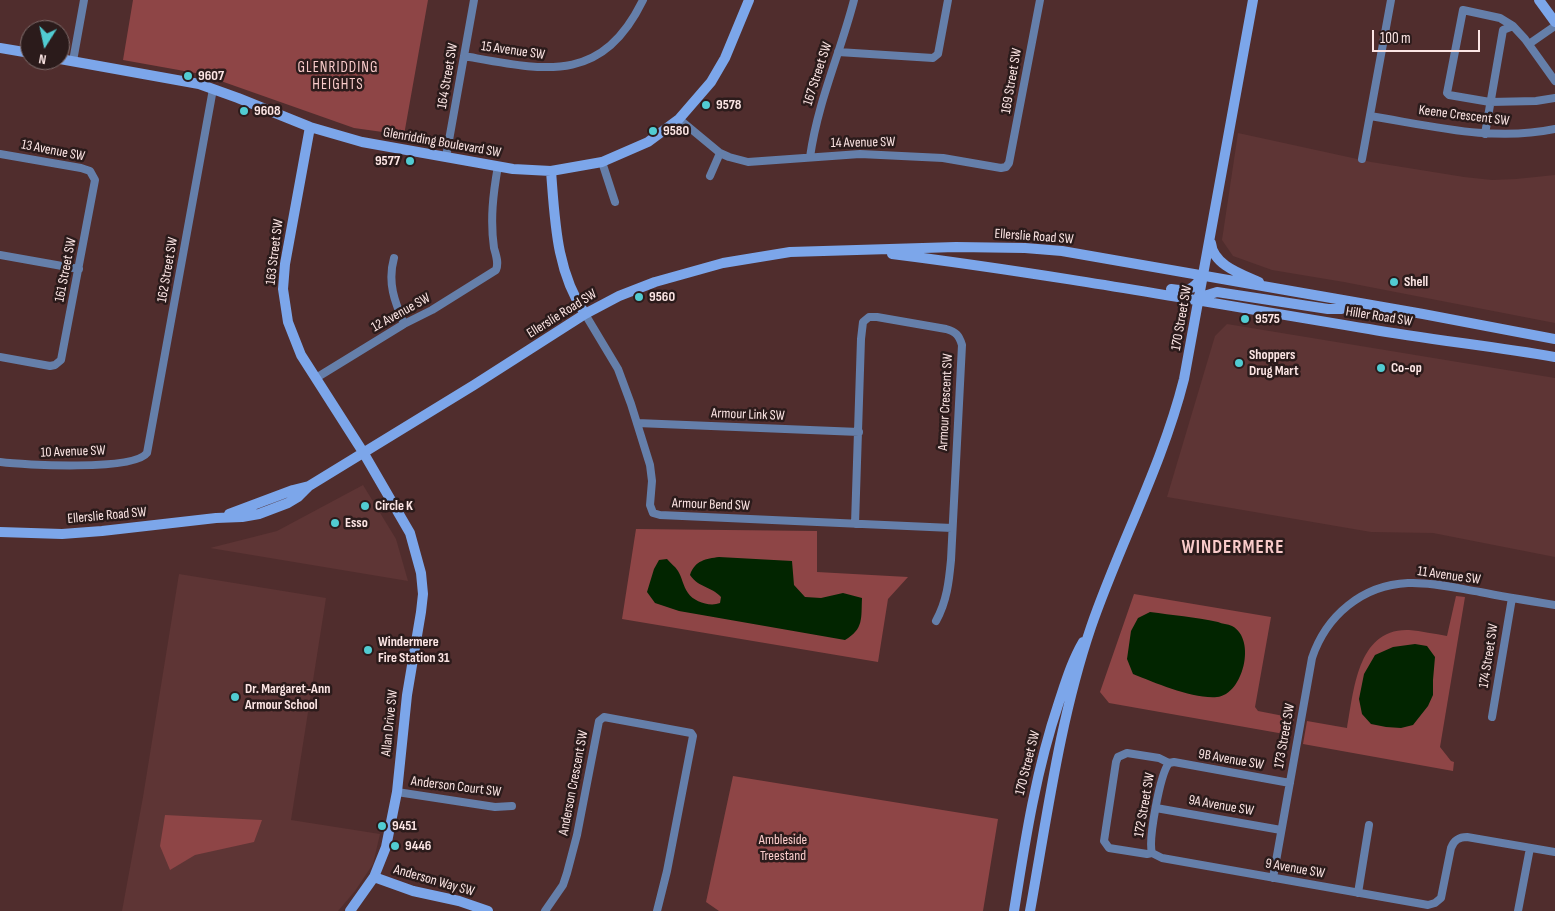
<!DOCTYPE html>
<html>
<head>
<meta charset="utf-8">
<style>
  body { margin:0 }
  #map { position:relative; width:1555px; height:911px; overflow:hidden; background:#502d2d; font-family:"Sofia Sans Condensed",sans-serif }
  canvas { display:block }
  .north { position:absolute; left:20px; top:20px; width:50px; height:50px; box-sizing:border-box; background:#2b1b1b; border:1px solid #7f6c6b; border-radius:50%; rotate:190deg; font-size:14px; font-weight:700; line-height:20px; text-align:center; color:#fce5e4 }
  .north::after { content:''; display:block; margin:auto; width:18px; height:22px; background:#51ccd2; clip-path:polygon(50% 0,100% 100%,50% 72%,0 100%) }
  .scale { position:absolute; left:1372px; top:30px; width:108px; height:22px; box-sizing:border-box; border:2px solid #fce5e4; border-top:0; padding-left:6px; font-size:15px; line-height:18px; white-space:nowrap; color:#fce5e4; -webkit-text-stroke:4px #2b1b1b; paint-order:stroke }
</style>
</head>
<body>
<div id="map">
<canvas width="1555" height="911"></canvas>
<div class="north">N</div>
<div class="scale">100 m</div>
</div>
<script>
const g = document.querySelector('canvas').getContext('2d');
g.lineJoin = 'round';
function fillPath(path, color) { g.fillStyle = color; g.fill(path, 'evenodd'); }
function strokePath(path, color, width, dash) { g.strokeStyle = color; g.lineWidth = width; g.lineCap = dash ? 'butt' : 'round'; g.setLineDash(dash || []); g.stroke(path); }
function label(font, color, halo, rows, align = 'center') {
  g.font = font + ' "Sofia Sans Condensed",sans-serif'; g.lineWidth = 5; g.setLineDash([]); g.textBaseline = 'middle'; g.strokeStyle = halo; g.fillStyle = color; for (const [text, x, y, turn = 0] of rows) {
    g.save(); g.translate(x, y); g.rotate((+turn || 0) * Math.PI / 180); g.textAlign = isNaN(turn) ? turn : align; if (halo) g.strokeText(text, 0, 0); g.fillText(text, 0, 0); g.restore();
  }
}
fillPath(new Path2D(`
  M1238,133l133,29 93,15 28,3 24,-1 39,-4v148l-211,-41 -72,-12 -39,-14 -11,-16z
  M1227,324l328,54v179l-122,-24 -62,-1 -204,-35 48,-161z
  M363,485l33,54 12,42 -198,-33 67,-17z
  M179,574l147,24 -35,222 89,14 -7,30 -18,27 -17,20h-216l21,-114z`), '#5e3535');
fillPath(new Path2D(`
  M133,0h295l-24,135 -50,-7 -153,-54 -78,-14z
  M636,529l181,2v41l91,5 -20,22 -10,63 -256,-43z
  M1134,594l137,23 -16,90 3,4 36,7 -4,17 -181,-32 -9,-11z
  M1456,596l9,1 -25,150 11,14 3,1 -1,9 -150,-27 4,-23 40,7c7,-37 10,-100 62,-98 12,1 26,4 38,6z
  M733,776l265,43 -15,92h-264l-13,-9z
  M165,815l97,5 -8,22 -59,13 -25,15 -10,-24z`), '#8e4546');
fillPath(new Path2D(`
  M719,557l73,4 2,24 11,12 16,1 22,-5 19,5c-1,20 2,31 -17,42l-166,-29 -24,-8 -8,-11 7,-23 5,-9 8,-1c3,4 8,7 11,12 4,6 5,15 10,22 6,9 22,14 32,10l1,-6c-10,-11 -22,-9 -31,-22 5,-15 16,-16 29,-18z
  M1150,612c22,3 45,5 68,10 4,2 10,2 14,4 25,13 11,69 -15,71 -25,2 -61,-14 -84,-23l-6,-15 4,-28 7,-13z
  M1415,644l12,2 8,11 -2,23v15l-5,11 -15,19 -12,3 -15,-1 -15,-3 -9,-10 -3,-15 5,-25 11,-19 18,-8z`), '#022500');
strokePath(new Path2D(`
  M1513,26l-13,-8 -37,-8 -16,83 2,2 41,7 46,-1 19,-3
  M1529,44l26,-18
  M838,52l95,6 5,-4 10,-54
  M464,56c79,14 137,30 179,-56
  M73,61l11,-61
  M1370,116c62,10 123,26 185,13
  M679,119l41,34 9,4 19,5 112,-8 83,4 58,10 5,-1 3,-4 31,-163
  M1485,134l18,-104 10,-4 12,13 30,42
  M0,154l81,14 9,3 5,9 -34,180 -6,5 -5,1 -50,-9
  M446,157l28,-157
  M810,157c8,-56 30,-103 44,-157
  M1362,159l29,-159
  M602,162l13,40
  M710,176l10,-23
  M0,255l79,14
  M394,258c-7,25 1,44 10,66
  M585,314l33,55 13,35 19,61 2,16 -2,24 3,8 7,2 292,13
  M316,378l88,-54 28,-14 64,-40c3,-7 0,-15 -2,-22 -4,-28 -1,-54 4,-82
  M637,423l222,9
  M0,462c24,3 134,9 147,-9l66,-364
  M855,524l6,-185 2,-17 6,-5h8l69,12c10,3 13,6 16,16l-11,215c-2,21 -4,41 -15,61
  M1492,717l20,-119
  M397,792l98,15 17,-1
  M1156,808l125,22
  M1152,853l10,5 266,47 7,-2 6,-5 10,-50c3,-8 8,-11 16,-11l88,15
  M1152,853l-5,1 -38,-6 -5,-7 12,-79 2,-5 9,-4 32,5 10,5 5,-1 116,21
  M1152,853c-4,-13 8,-79 17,-90
  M1273,878l39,-220c14,-42 50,-73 96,-75 24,-1 48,5 72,9 25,5 50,9 75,13
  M1358,893l11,-68
  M545,911l18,-26 4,-12 10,-38 22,-114 5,-4 87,16 2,3 -26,135 -10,40
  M1518,911l12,-63`), '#657faa', 8);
strokePath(new Path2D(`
  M1539,0l16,22
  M0,48l30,5
  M60,59l139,25 39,14 72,29 52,15 151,27 38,2 51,-9 46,-20 31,-23 32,-37 14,-24 24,-58
  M310,127l-25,137 -2,25 5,33 13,33 62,97 47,81 11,40 2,21 -2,18 -14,83 -10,97 -11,55 -12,30 -24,34
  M551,171c4,50 5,100 34,143
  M1211,243c2,22 30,31 48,39
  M892,254c159,20 318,49 477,75 62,11 124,17 186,28
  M1171,289c18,3 21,1 32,-13
  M1200,301l4,-5 13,-4 111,17h13l15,-6
  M229,514l64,-24 16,-4
  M0,532l62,2 40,-3 114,-13 26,-1 17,-3 29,-11 10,-6 11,-11 165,-101 111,-71 34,-18 36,-14 68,-19 67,-11 166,-5 69,1 37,3 361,63 132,25
  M374,877l39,14 46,10 29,10
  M1014,911c11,-70 22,-141 45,-209 7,-21 13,-41 24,-60
  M1030,911c17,-94 30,-193 61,-284 29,-84 71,-161 93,-248l69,-379`), '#7ca6ea', 10);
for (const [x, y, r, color] of [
  [188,76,5,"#51ccd2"],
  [706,105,5,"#51ccd2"],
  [244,111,5,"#51ccd2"],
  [653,131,5,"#51ccd2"],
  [410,161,5,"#51ccd2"],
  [1394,282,5,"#51ccd2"],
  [639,297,5,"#51ccd2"],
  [1245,319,5,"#51ccd2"],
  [1239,363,5,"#51ccd2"],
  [1381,368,5,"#51ccd2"],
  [365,506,5,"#51ccd2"],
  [335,523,5,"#51ccd2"],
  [368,650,5,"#51ccd2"],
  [235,697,5,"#51ccd2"],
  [382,826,5,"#51ccd2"],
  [395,846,5,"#51ccd2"]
]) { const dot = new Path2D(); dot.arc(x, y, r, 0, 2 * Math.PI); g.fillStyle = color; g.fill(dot); strokePath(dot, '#2b1b1b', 2); }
label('14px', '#fce5e4', '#2b1b1b', [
  ["15 Avenue SW",513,51,8],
  ["167 Street SW",818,74,-72],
  ["164 Street SW",448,76,-80],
  ["169 Street SW",1012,81,-80],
  ["Keene Crescent SW",1464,116,7],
  ["Glenridding Boulevard SW",442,143,10],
  ["14 Avenue SW",863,143,-1],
  ["13 Avenue SW",53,151,11],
  ["Ellerslie Road SW",1034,237,4],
  ["163 Street SW",275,252,-83],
  ["161 Street SW",66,270,-79],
  ["162 Street SW",168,270,-80],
  ["12 Avenue SW",401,313,-29],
  ["Ellerslie Road SW",562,314,-32],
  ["Hiller Road SW",1379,317,9],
  ["170 Street SW",1182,318,-80],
  ["Armour Crescent SW",946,402,-87],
  ["Armour Link SW",748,415,2],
  ["10 Avenue SW",73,452,-2],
  ["Armour Bend SW",711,505,2],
  ["Ellerslie Road SW",107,516,-5],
  ["11 Avenue SW",1449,576,8],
  ["174 Street SW",1489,656,-81],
  ["Allan Drive SW",390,723,-84],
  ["173 Street SW",1285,736,-80],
  ["9B Avenue SW",1231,760,10],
  ["170 Street SW",1028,763,-76],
  ["Anderson Crescent SW",574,783,-79],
  ["Anderson Court SW",456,787,7],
  ["172 Street SW",1145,805,-80],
  ["9A Avenue SW",1221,806,10],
  ["9 Avenue SW",1295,869,10],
  ["Anderson Way SW",434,881,16]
]);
label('bold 14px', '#fce5e4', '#2b1b1b', [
  ["9607",198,76],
  ["9578",716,105],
  ["9608",254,111],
  ["9580",663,131],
  ["9577",400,161,"right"],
  ["Shell",1404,282],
  ["9560",649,297],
  ["9575",1255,319],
  ["Shoppers",1249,355],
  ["Drug Mart",1249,371],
  ["Co-op",1391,368],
  ["Circle K",375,506],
  ["Esso",345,523],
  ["Windermere",378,642],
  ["Fire Station 31",378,658],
  ["Dr. Margaret-Ann",245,689],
  ["Armour School",245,705],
  ["9451",392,826],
  ["9446",405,846]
], 'left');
label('14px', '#facccb', '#2b1b1b', [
  ["Ambleside",783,840],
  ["Treestand",783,856]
]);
g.letterSpacing = '1px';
label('15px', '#f9cbca', '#2b1b1b', [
  ["GLENRIDDING",338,68],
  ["HEIGHTS",338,85]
]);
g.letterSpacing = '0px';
g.letterSpacing = '1px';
label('bold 19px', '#f9cbca', '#2b1b1b', [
  ["WINDERMERE",1233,548]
]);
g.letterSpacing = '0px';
</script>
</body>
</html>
